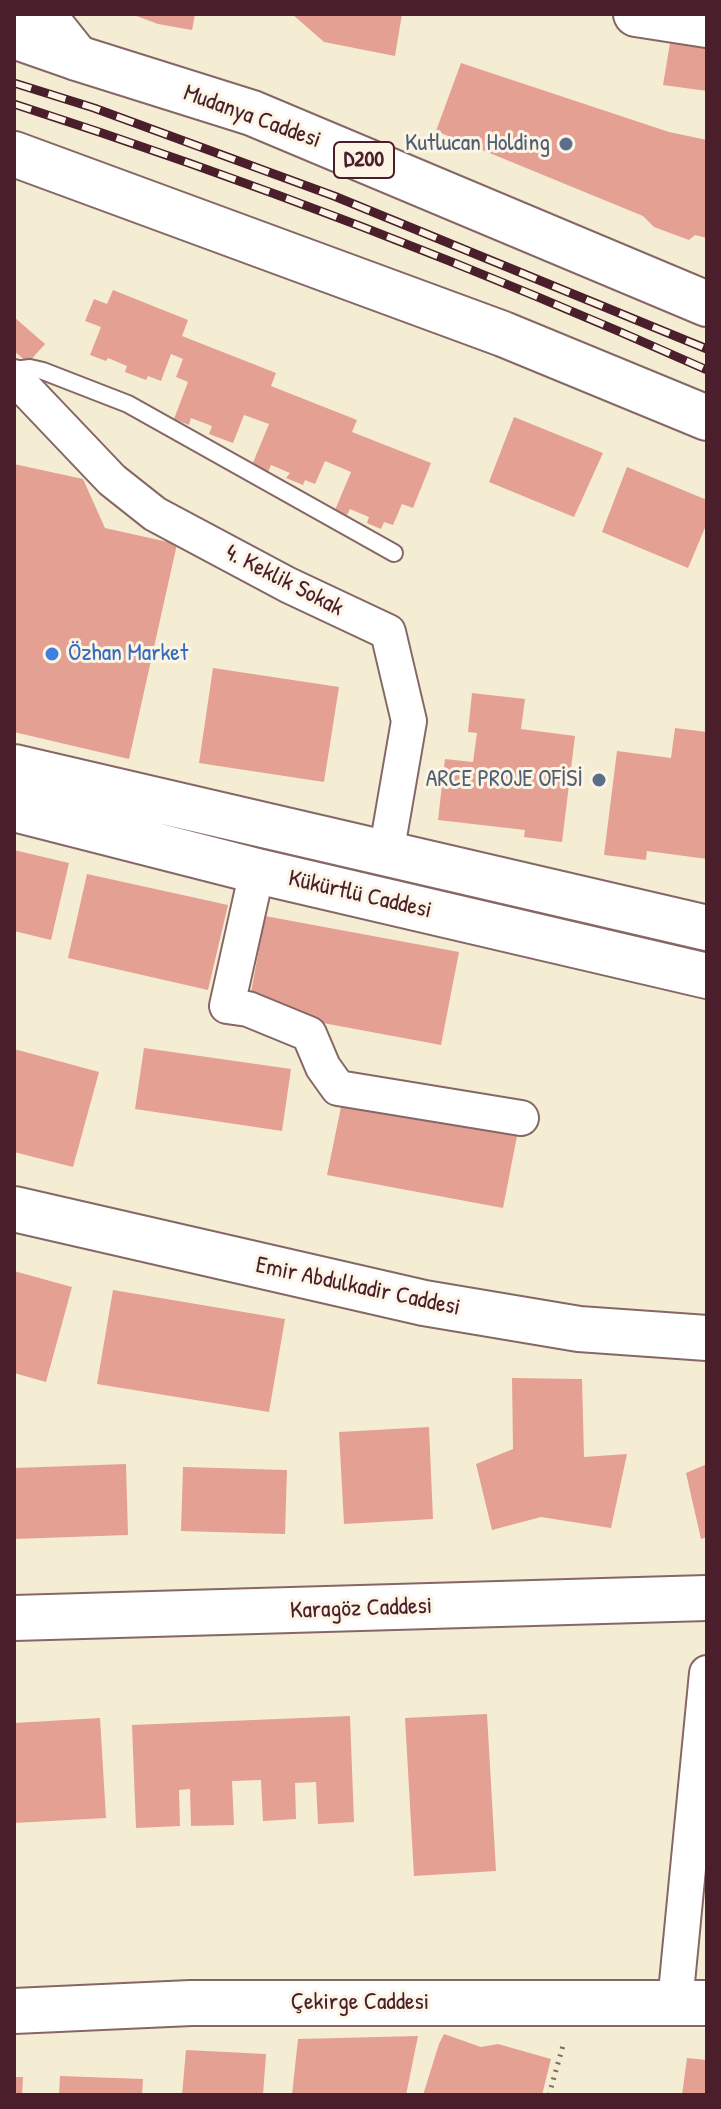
<!DOCTYPE html>
<html>
<head>
<meta charset="utf-8">
<style>
  body { margin:0 }
  #map { position:relative; width:721px; height:2109px; overflow:hidden; background:#f4ecd3; font-family:"Patrick Hand",sans-serif }
  canvas { display:block }
  .frame { position:absolute; inset:0; border:16px solid #4a1f2b; pointer-events:none }
</style>
</head>
<body>
<div id="map">
<canvas width="721" height="2109"></canvas>
<div class="frame"></div>
</div>
<script>
const g = document.querySelector('canvas').getContext('2d');
g.lineJoin = 'round';
function fillPath(path, color) { g.fillStyle = color; g.fill(path, 'evenodd'); }
function strokePath(path, color, width, dash) { g.strokeStyle = color; g.lineWidth = width; g.lineCap = dash ? 'butt' : 'round'; g.setLineDash(dash || []); g.stroke(path); }
function label(font, color, halo, rows, align = 'center') {
  g.font = font + ' "Patrick Hand",sans-serif'; g.lineWidth = 6; g.setLineDash([]); g.textBaseline = 'middle'; g.strokeStyle = halo; g.fillStyle = color; for (const [text, x, y, turn = 0] of rows) {
    g.save(); g.translate(x, y); g.rotate((+turn || 0) * Math.PI / 180); g.textAlign = isNaN(turn) ? turn : align; if (halo) g.strokeText(text, 0, 0); g.fillText(text, 0, 0); g.restore();
  }
}
fillPath(new Path2D(`
  M131,14h64l-3,16 -34,-6z
  M292,14h110l-7,42 -71,-14z
  M671,37l36,6v48l-44,-6z
  M461,63l208,69 38,8v98l-12,-3 -6,5 -35,-13 -11,-11 -207,-85z
  M113,290l75,30 -6,16 94,37 -5,13 86,34 -5,12 79,31 -18,45 -11,-4 -9,21 -9,-3 -3,7 -14,-6 2,-6 -19,-8 -3,6 -12,-5 16,-38 -26,-11 -10,23 -10,-4 -2,5 -17,-7 4,-5 -19,-8 -3,7 -16,-7 17,-41 -25,-9 -11,28 -24,-9 3,-8 -21,-8 -2,7 -15,-6 14,-37 -12,-5 7,-18 -12,-5 -10,27 -13,-5 -2,4 -21,-8 2,-6 -19,-8 -2,3 -16,-6 11,-28 -16,-6 9,-22 13,5z
  M14,317l31,27 -17,19 -14,-12z
  M514,417l89,36 -29,64 -85,-35z
  M14,464l69,15 22,49 72,16 -48,215 -115,-27z
  M627,467l80,33v23l-19,45 -86,-36z
  M213,668l126,19 -15,95 -125,-19z
  M472,693l53,6 -4,30 54,7 -13,106 -38,-5 1,-7 -87,-10 7,-61 28,3 4,-29 -9,-1z
  M675,728l32,4v127l-60,-8 -1,9 -42,-5 13,-104 54,7z
  M14,850l55,13 -18,77 -37,-9z
  M87,874l141,31 -20,85 -140,-32z
  M265,916l194,36 -18,93 -193,-36z
  M144,1048l147,21 -9,62 -147,-22z
  M14,1049l85,23 -26,95 -59,-15z
  M342,1102l175,34 -14,72 -176,-33z
  M14,1271l58,16 -26,95 -32,-9z
  M113,1290l172,29 -16,93 -172,-28z
  M512,1378l70,1 2,78 43,-3 -16,74 -70,-11 -49,13 -16,-66 37,-15z
  M429,1427l4,92 -89,5 -5,-92z
  M126,1464l2,71 -114,4v-71z
  M707,1464v73l-6,2 -15,-66z
  M183,1467l104,3 -2,64 -104,-3z
  M487,1714l9,157 -82,5 -9,-158z
  M350,1716l4,106 -36,2 -2,-42 -21,1 1,36 -33,2 -2,-41 -29,1 2,44 -43,1 -1,-37 -11,1 1,36 -44,2 -4,-103z
  M100,1718l6,100 -92,5v-100z
  M444,2034l37,13 17,-3 53,15 -9,36h-119l16,-51z
  M418,2036l-12,59h-114l6,-56z
  M186,2050l80,4 -3,41h-81z
  M687,2058l20,2v35h-25z
  M60,2076l83,3 -1,16h-83z
  M14,2077h9l-1,18h-8z`), '#e5a094');
const lane = new Path2D(`
  M14,370l16,-2 13,3 85,33 266,149`);
const street = new Path2D(`
  M14,377l98,103 43,34 133,71 100,47 21,89 -23,133
  M257,871l-30,135 21,3 61,25 14,33 15,21 183,30
  M675,2003l32,-330`);
const secondary = new Path2D(`
  M42,14l35,44
  M636,14l71,11
  M14,1209l410,94 155,26 128,9
  M14,1618l693,-20
  M14,2011l177,-8h516`);
const primary = new Path2D(`
  M14,767l693,161
  M14,809l243,62 450,105`);
const highway = new Path2D(`
  M14,36l63,22 175,55 455,191
  M14,154l489,180 204,84`);
strokePath(lane, '#866766', 20);
strokePath(street, '#866766', 38);
strokePath(secondary, '#866766', 48);
strokePath(primary, '#866766', 48);
strokePath(highway, '#866766', 48);
strokePath(new Path2D(`
  M549,2095l15,-53`), '#866766', 5, [2, 6]);
strokePath(lane, '#fff', 16);
strokePath(street, '#fff', 34);
strokePath(secondary, '#fff', 44);
strokePath(primary, '#fff', 44);
strokePath(highway, '#fff', 44);
const rail = new Path2D(`
  M14,83l80,25 240,88 373,153
  M14,104c236,76 467,165 693,266`);
strokePath(rail, '#4a1f2b', 9);
strokePath(rail, '#fcf5e5', 6, [18]);
for (const [x, y, r, color] of [
  [566,144,8,"#5c6f8a"],
  [52,654,8,"#3f7fe0"],
  [599,780,8,"#5c6f8a"]
]) { const dot = new Path2D(); dot.arc(x, y, r, 0, 2 * Math.PI); g.fillStyle = color; g.fill(dot); strokePath(dot, '#fcf5e5', 3); }
for (const [x, y, w] of [
  [364,160,60]
]) { const box = new Path2D(); box.roundRect(x - w / 2, y - 18, w, 36, 6); g.fillStyle = '#fcf5e5'; g.fill(box); strokePath(box, '#4a1f2b', 2); }
label('bold 22px', '#4a1f2b', null, [
  ["D200",364,160]
]);
label('24px', '#4a1f2b', '#fcf5e5', [
  ["Mudanya Caddesi",252,117,20],
  ["4. Keklik Sokak",284,581,27],
  ["Kükürtlü Caddesi",360,895,13],
  ["Emir Abdulkadir Caddesi",358,1287,12],
  ["Karagöz Caddesi",361,1609,-2],
  ["Çekirge Caddesi",360,2003]
]);
label('24px', '#4e5e75', '#fcf5e5', [
  ["Kutlucan Holding",550,144],
  ["ARCE PROJE OFİSİ",583,780]
], 'right');
label('24px', '#366cbe', '#fcf5e5', [
  ["Özhan Market",68,654]
], 'left');
</script>
</body>
</html>
